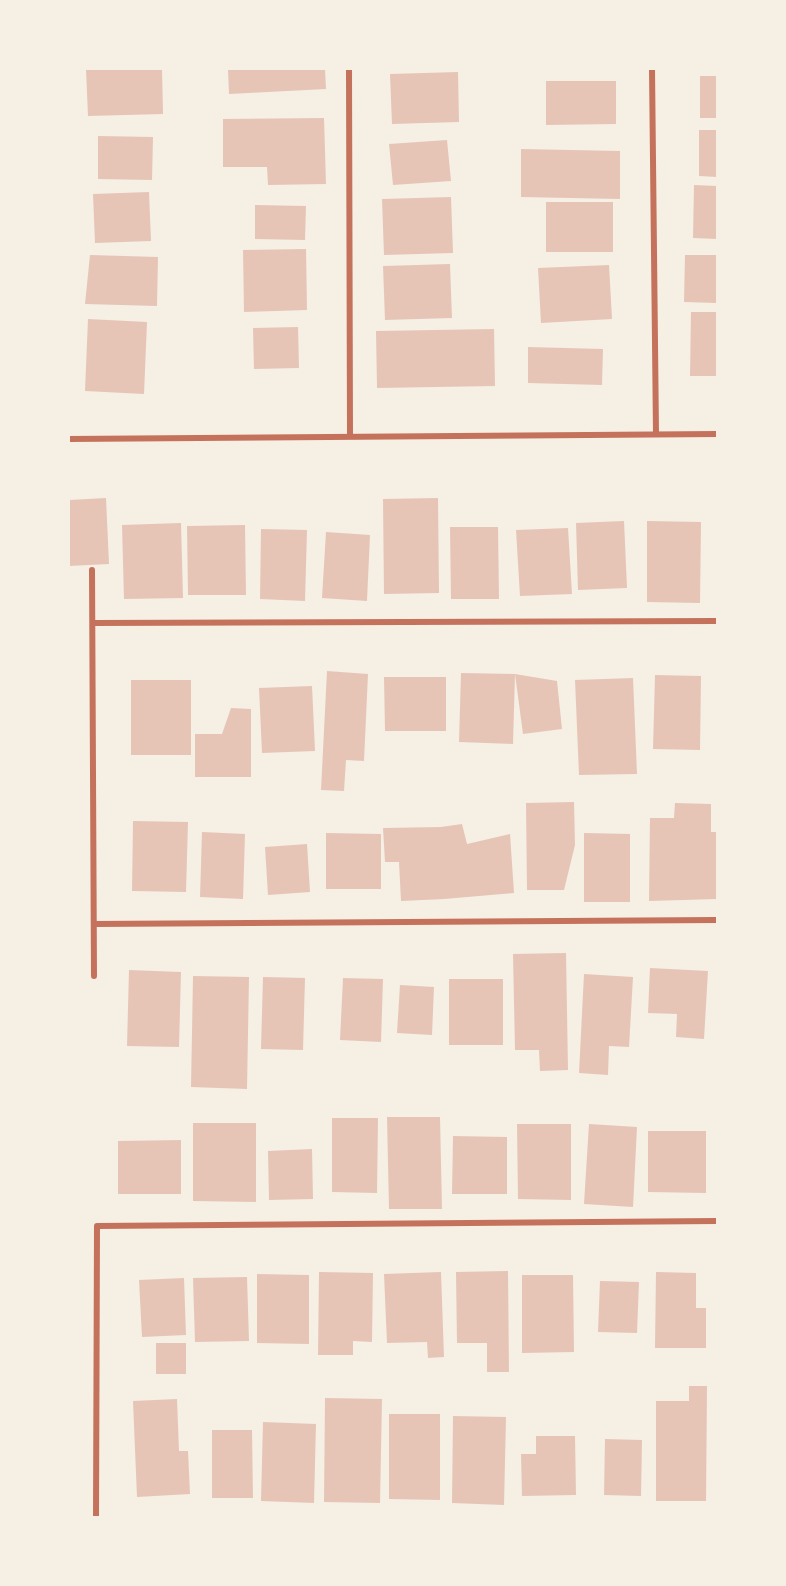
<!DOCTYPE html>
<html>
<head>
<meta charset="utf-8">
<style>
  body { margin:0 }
  #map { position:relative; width:786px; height:1586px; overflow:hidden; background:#f6efe4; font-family:"Archivo Narrow",sans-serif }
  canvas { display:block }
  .frame { position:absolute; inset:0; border:70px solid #f6efe4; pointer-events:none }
</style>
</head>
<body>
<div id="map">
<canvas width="786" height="1586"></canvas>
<div class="frame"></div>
</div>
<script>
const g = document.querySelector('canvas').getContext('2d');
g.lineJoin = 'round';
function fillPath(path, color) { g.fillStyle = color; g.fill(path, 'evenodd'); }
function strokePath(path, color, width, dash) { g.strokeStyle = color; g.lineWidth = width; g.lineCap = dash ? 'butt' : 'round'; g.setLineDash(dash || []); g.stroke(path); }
fillPath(new Path2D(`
  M86,69h76l1,45 -75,2z
  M228,69h97l1,20 -97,5z
  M458,72l1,50 -67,2 -2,-50z
  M700,76h17v42h-17z
  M546,81h70v43l-70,1z
  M324,118l2,66 -58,1 -1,-18h-44v-48z
  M699,130h18v47l-18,-1z
  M98,136l55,1 -1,43 -54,-1z
  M447,140l4,41 -58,4 -4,-41z
  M521,149l99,2v48l-99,-2z
  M694,185l23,1v53l-24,-1z
  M149,192l2,49 -56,2 -2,-49z
  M451,197l2,56 -69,2 -2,-56z
  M546,202h67v50h-67z
  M255,205l51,1 -1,34 -50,-1z
  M306,249l1,61 -63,2 -1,-62z
  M90,255l68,2 -1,49 -72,-2z
  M685,255h32v48l-33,-1z
  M450,264l2,54 -67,2 -2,-54z
  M609,265l3,54 -71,4 -3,-55z
  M691,312h26v64h-27z
  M88,319l59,3 -3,72 -59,-3z
  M298,327l1,41 -45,1 -1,-41z
  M494,329l1,57 -118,2 -1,-57z
  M528,347l75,2 -1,36 -74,-2z
  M106,498l3,66 -40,2v-66z
  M438,498l1,95 -55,1 -1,-95z
  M624,521l3,67 -49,2 -2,-67z
  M647,521l54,1 -1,81 -53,-1z
  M181,523l2,75 -59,1 -2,-74z
  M245,525l1,70h-58l-1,-69z
  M450,527h48l1,72h-48z
  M568,528l4,66 -52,2 -4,-66z
  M261,529l46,1 -2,71 -45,-2z
  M326,532l44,3 -3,66 -45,-3z
  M327,671l41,3 -4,87 -18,-1 -2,31 -23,-1z
  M461,673l54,1 -2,70 -54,-2z
  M515,674l42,7 5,48 -39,5z
  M655,675l46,1 -1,74 -47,-1z
  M384,677h62v54h-61z
  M633,678l4,96 -58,1 -4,-95z
  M131,680h60v75h-60z
  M312,686l3,65 -53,2 -3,-65z
  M231,708l20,1v68h-56v-43h27z
  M574,802l1,43 -11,45h-37l-1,-87z
  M675,803l36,1v28h6v67l-68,2 1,-83h24z
  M133,821l55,1 -2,70 -54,-1z
  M462,824l5,20 43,-10 4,59 -70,6 -43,2 -2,-39h-14l-2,-34 58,-1z
  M202,832l43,2 -2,65 -43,-2z
  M326,833l55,1v55h-55z
  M584,833l46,1v68h-46z
  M307,844l3,48 -42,3 -3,-48z
  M566,953l2,117 -28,1 -1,-21h-24l-2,-96z
  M650,968l58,3 -4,68 -28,-2 1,-23 -29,-1z
  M129,970l52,2 -2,75 -52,-1z
  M584,974l49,3 -4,70 -20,-1 -1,29 -29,-2z
  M193,976l56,1 -2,112 -56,-2z
  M263,977l42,1 -2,72 -42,-1z
  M343,978l40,1 -2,63 -41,-2z
  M449,979h54v66h-54z
  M400,985l34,2 -2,48 -35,-2z
  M387,1117h53l2,92h-53z
  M332,1118h46l-1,75 -45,-1z
  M193,1123h63v79l-63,-1z
  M517,1124h54v76l-53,-1z
  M589,1124l48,3 -4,80 -49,-3z
  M648,1131h58v62l-58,-1z
  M453,1136l54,1v57h-55z
  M181,1140v54h-63v-53z
  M312,1149l1,50 -44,1 -1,-49z
  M508,1271l1,101h-22v-29h-30l-1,-71z
  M319,1272l54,1 -1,69 -19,-1v14h-35z
  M441,1272l3,85 -16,1 -1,-16 -40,1 -3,-69z
  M656,1272l40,1v35h10v40h-51z
  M257,1274l52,1v69l-52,-1z
  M522,1275h51l1,77 -52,1z
  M247,1277l2,64 -54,1 -2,-64z
  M184,1278l2,57 -44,2 -3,-57z
  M600,1281l39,1 -2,51 -39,-1z
  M156,1343h30v31h-30z
  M689,1386h18l-1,115h-50v-100h33z
  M325,1398l57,1 -2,104 -56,-1z
  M177,1399l2,52h9l2,43 -53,3 -4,-96z
  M389,1414h51v86l-51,-1z
  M453,1416l53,1 -2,88 -52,-2z
  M263,1422l53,2 -2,79 -53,-2z
  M212,1430h40l1,68h-41z
  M536,1436h39l1,59 -54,1 -1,-42h15z
  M605,1439l37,1 -1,56 -37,-1z`), '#e6c5b7');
strokePath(new Path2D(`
  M349,69l1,368
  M652,69l4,365
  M69,439l648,-5
  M92,570l2,406
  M93,623l624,-2
  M94,924l623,-4
  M96,1517l1,-291 620,-5`), '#c5725c', 6);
</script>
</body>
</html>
